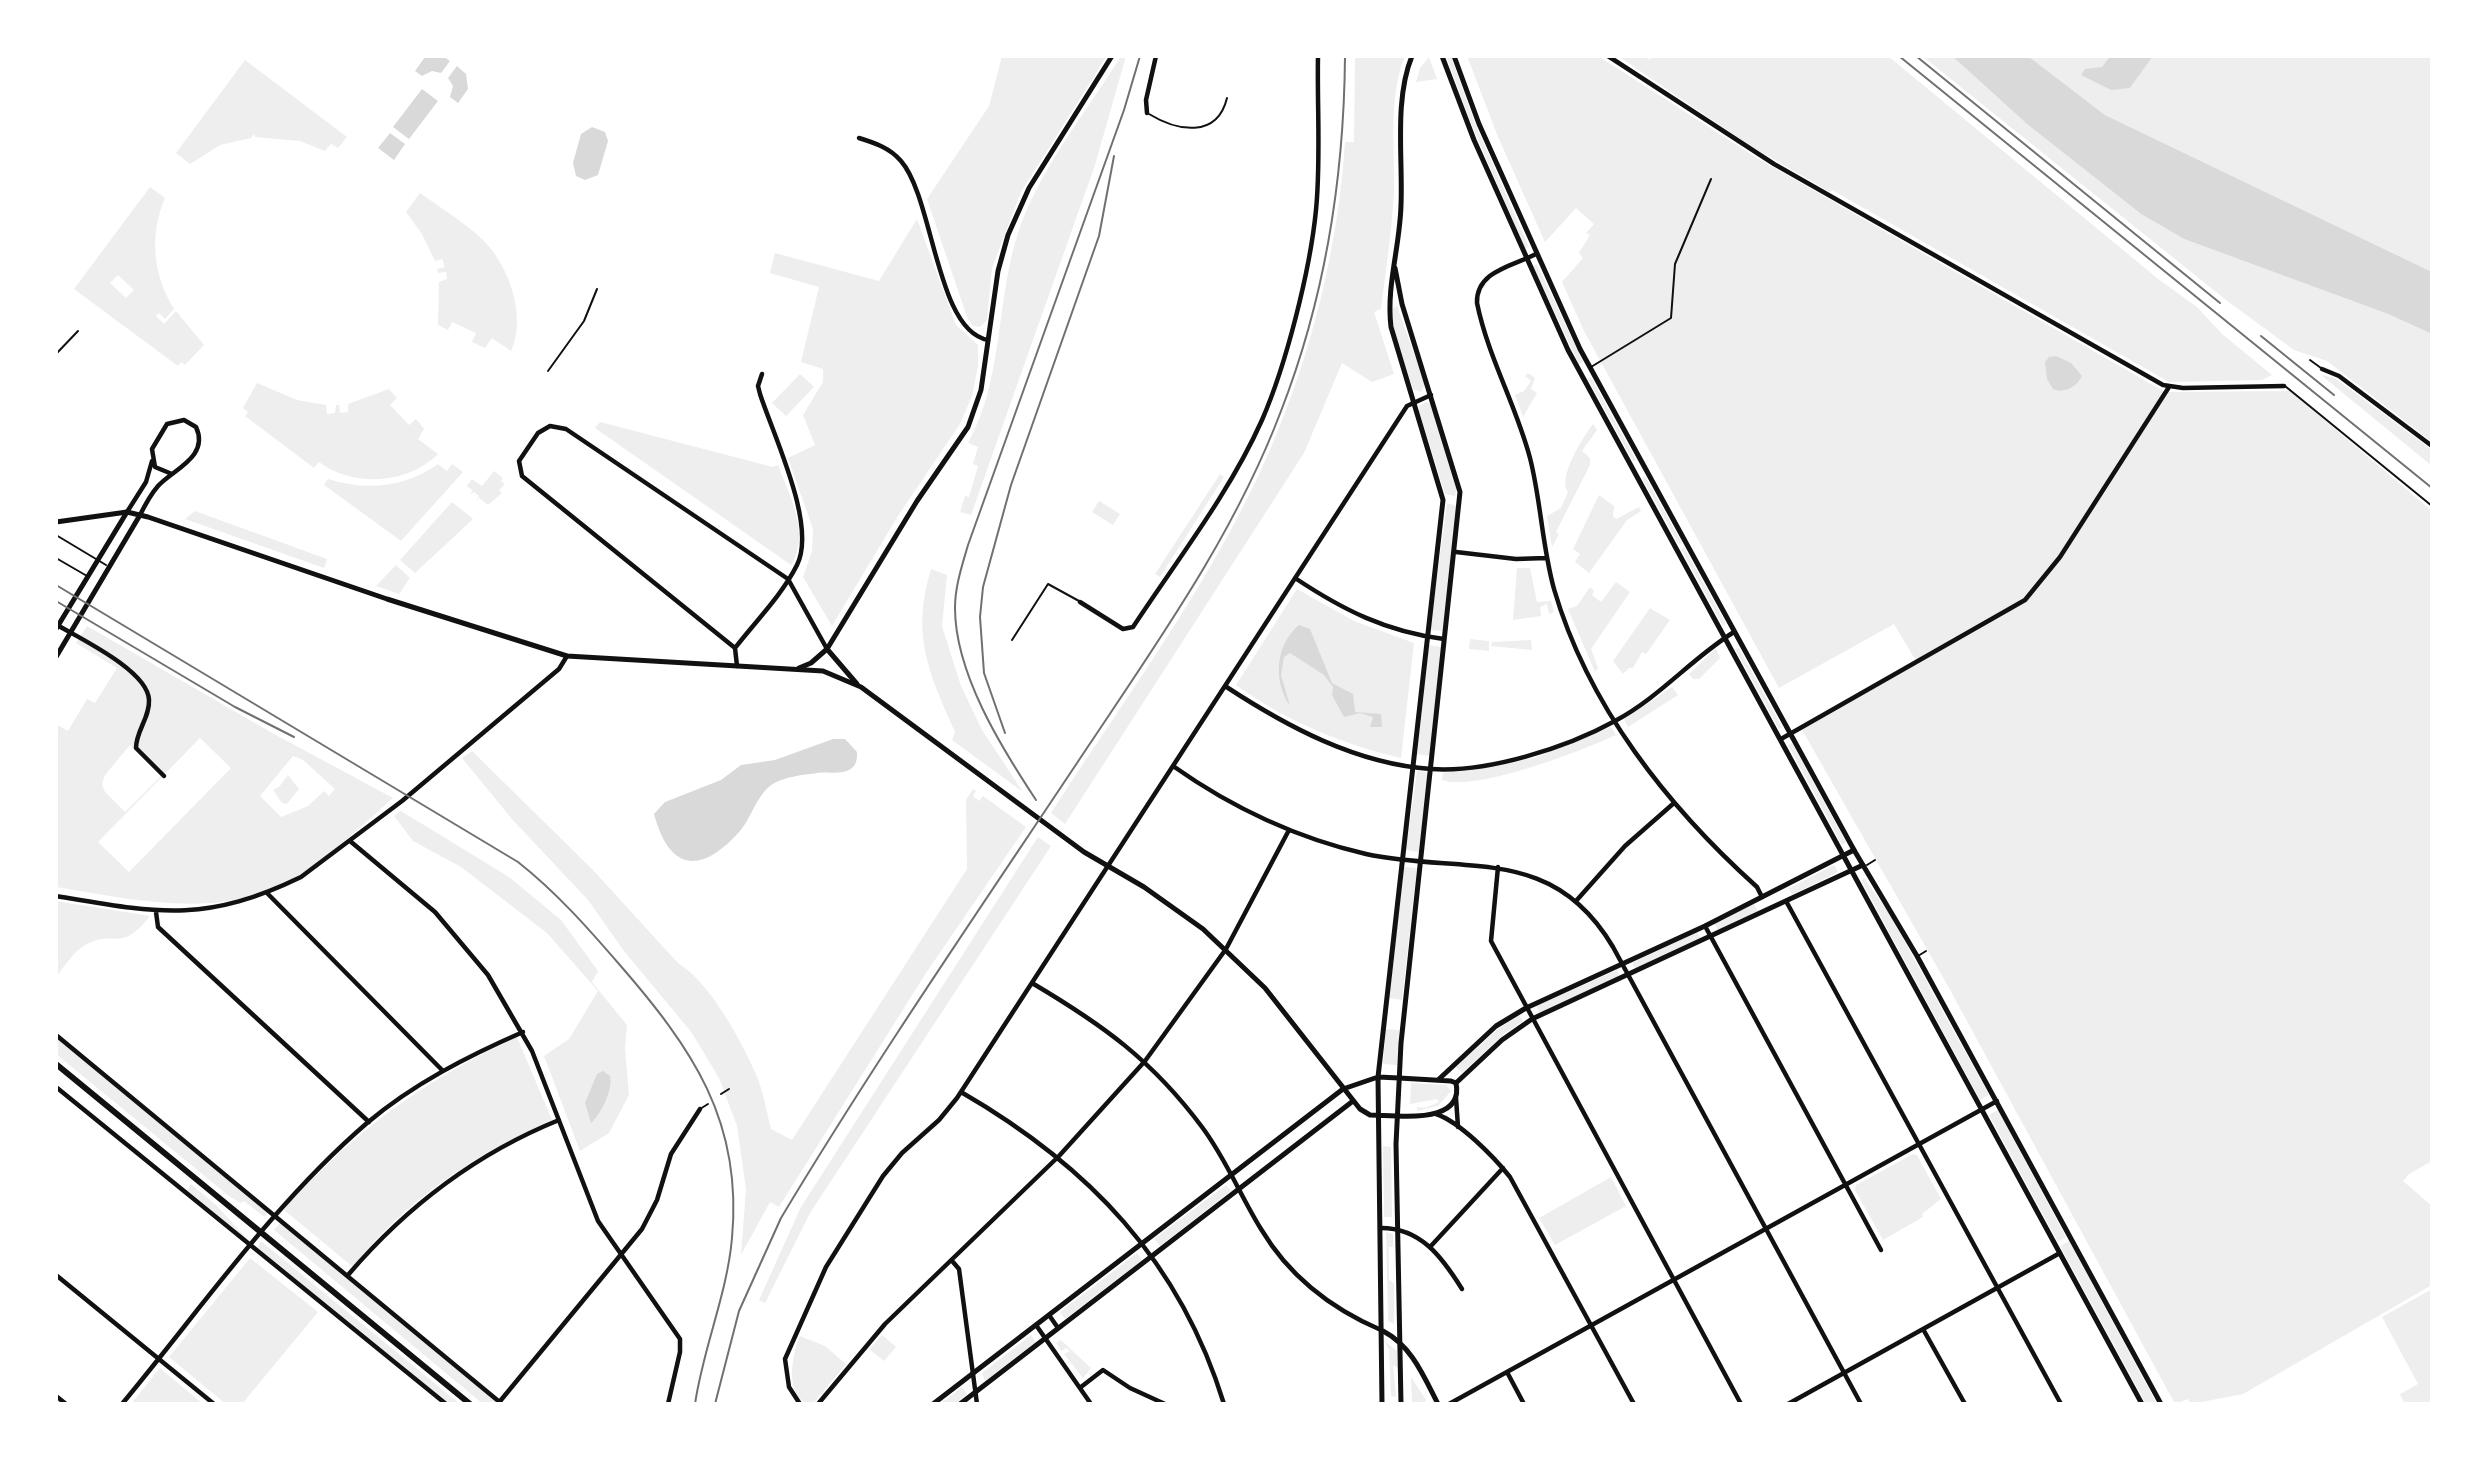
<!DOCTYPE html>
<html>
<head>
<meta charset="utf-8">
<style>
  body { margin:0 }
  #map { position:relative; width:2488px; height:1460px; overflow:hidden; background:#fff; font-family:Arial,sans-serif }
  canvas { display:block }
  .frame { position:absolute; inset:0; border:58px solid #fff; pointer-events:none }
</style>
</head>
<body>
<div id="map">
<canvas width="2488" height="1460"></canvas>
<div class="frame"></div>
</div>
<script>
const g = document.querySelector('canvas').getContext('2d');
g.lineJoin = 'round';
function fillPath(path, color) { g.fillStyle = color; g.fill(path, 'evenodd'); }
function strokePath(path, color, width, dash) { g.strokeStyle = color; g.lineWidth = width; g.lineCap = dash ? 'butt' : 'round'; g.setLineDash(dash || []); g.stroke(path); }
fillPath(new Path2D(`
  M1002,56h105l-86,136 -29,76 -5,52 -7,7 -7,-1 -6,-9 -40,-118 62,-93z
  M1121,56h5l-31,109 -124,350 -11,-3 5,-16 4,1 9,-31 -5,-2 5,-17 -10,-4c35,-63 28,-139 49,-207 19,-62 70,-125 104,-180z
  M1355,56h50c-17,41 -10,91 -11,134 -2,40 -8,80 -13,119l-7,3 20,62 -22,8 -30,-19 -38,90 -239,371 -14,-11c76,-118 163,-234 219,-363 42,-98 68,-202 75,-308h9z
  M1446,56h5l23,65 55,126 -4,1 -55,-127z
  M1467,56h131l159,102 408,234 125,-1 142,120v650l-23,13 -6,7 29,25v79l-189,109 -52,10 -3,-5 -13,5 -226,-416 -148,-260 115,-67 -22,-37 -115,64 -195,-357 -22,-49 21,-24 -4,-5 11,-18 -4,-2 8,-9 -18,-16 -31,34 -47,-105z
  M1618,56h29l2,4 3,-4h236l269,222 40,29 25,27 50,41 -10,5 -93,2 -337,-192 -2,2 -81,-47z
  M1922,56h30l75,68 114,90 43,25 204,75 44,20v108l-105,-81 -33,-11 -68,-50z
  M2028,56h82l-8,11 -17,3 45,18 23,-32h279v216l-327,-157z
  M1429,57l8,22 -21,3 4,-14z
  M245,60l102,77 -9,11 -7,-4 -6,7 -25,-10 -45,-4 -1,-3 -3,4 -31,7 -30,19 -14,-11z
  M150,187l15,11c-16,37 -12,77 9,111l-9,10 -6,-6 -3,3 8,8 12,-13 28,34 -19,20 -4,-3 -3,4 -104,-77zM118,275l16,15 -8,8 -16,-15z
  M420,193c21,15 44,29 62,46 27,26 45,77 29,112l-19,-13 -7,10 -13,-6 4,-9 -24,-11 -4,8 -10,-5 1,-43 8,-3 -1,-7 -8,1 -1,-4 8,-2 -3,-8 -7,2 -13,-27 -16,-22z
  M917,219l39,106 22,20v21l-6,30 -12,28 -62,92 -66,110 -29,-49 9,-26 1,-22 -25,-71 27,-13 -12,-30 20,-33v-13l-22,-7 18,-75 -49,-14 5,-20 104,28z
  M1537,264l46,98 -4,2 -46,-98z
  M1397,306l28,78 -4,8 -8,-3 -19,-59 -2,-21z
  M1528,373l7,5 -4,11 6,4 -14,24 -8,-22 9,-4 7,-10 -6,-5z
  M800,374l14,13 -28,29 -14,-13z
  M2321,375l14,3 97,72v16z
  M1591,377l45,83 -3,1 -45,-82z
  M257,383l40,17 29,5 1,9 8,-1 1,-8h3l1,8 8,-1v-8l41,-15 8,9 -7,7 19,20 7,-6 8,10 -6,10 20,15c-31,31 -86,33 -119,8l-5,6 -69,-52 3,-4 -5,-4z
  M1426,402l5,2 26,83 -2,9 -10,-2 -26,-83 1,-6z
  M600,422l173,45 5,-2c11,29 33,70 13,100l-196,-137z
  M1593,424l4,6 -15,21 8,7v7l-34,67 3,2 -7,13 -5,-31 14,-8 7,-16c-11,-14 15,-55 25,-68z
  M438,464l9,7 5,-7 11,8 -62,69 -77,-56 4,-6c38,12 77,9 110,-15z
  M494,471l9,7 -2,3 4,3 -6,6 3,3 -14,12 -9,-7 -3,3 3,-5 -5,-4 -3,2 1,-4 -5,-4 5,-7 10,7z
  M1220,474l4,3 -64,100 -5,-3z
  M1645,476l37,67 -3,2 -37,-67z
  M1599,495l15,11 -1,10 3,3 23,-12 2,4 -14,9 -38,53 -14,-11 5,-8 -7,-5z
  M1099,501l21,13 -7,11 -21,-13z
  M452,502l21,17 -58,54 -15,-13z
  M1447,503l10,3 -13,125 -14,-1z
  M195,511l132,48 -3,9 -139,-49z
  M1684,547l42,77 -3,2 -42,-77z
  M396,565l14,13 -11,16 -23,-8z
  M1517,568h13l7,34 14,-1 3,11 -5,2 -2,-10 -7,3 1,9 -28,4z
  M931,569l16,6 -5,51 19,60 21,44 41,62 -71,-52 3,-8c-27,-61 -44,-97 -24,-163z
  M1616,582l14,10 -39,57 7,19 -3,4 -27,-63 9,-3 13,-19 4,4 -2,4 9,7z
  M1297,589l57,32 60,22 -13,115c-60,-14 -115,-37 -165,-73z
  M1650,608l20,12 -24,34 -4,-2 -9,16h-4l-6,6 -10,-13z
  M87,626l187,108 119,64c-29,26 -59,54 -91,75 -75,50 -165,27 -246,14v-163l12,7 19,-32 8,4 22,-35 -41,-25zM200,738l31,30 -102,104 -31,-30zM130,745l31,31 -36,36 -20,-20 -3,-8 3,-9zM293,756l10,4 32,29 -6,7 -5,-5 -16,15 -27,11 -21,-21z
  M1470,639l19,2v10l-20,-2z
  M1531,640l1,10 -41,-4 1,-4z
  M1429,645l13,2 -12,109 -13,-2z
  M1716,648l4,10 -21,21h-6l-4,-5z
  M1739,648l43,79 -3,2 -44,-80z
  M1672,687l6,8 -50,32 -4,-8z
  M1611,727l5,8c-35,16 -140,57 -174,45l1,-7 91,-15z
  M1792,743l54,99 -4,3 -54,-100z
  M472,751l120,118 86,94c31,19 62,75 77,109 8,17 11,38 16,57l21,11 175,-271 -1,-69 7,-11 3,2 -3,5 6,5 4,-5 43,31 -100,146 -147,234 -9,-5 -29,53 5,-66 -9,-63 -18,-48 -27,-45 -68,-82 -36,-51 -77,-82 -49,-60z
  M1417,771l9,1 2,4 -9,76 -13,-2z
  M288,775l11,14 -12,15 -5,-1 -9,-13 6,-3z
  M401,811l108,66 52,43 37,51 -6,11 35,43 -2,24 4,46 -20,38 -29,18 -36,-95 25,-17 29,-48 -51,-58 -86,-66 -48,-26 -19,-25z
  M1038,837l13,9 -241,367 -45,90 -6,-3 42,-93z
  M1834,865l4,7 -46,23 -3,-7z
  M1404,867l13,1 -15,132 -13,-2z
  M1864,878l25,35 100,182 -9,5 -119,-220z
  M56,901l6,1 88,14c-30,38 -34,13 -63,28 -13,6 -22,22 -31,33z
  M1754,904l4,7 -40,19 -4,-7z
  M1697,932l4,7 -65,31 -4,-7z
  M1617,970l3,7 -80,36 -4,-7z
  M1519,1015l4,6 -20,14 -41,38 -6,-6 42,-38z
  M1386,1029l13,1 -2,35 -14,-1z
  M517,1037l35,83c-76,34 -147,80 -199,147l-69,-57c9,-15 24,-27 37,-39 57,-58 123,-100 196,-134z
  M56,1038l212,174 -4,5 -20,-16 -3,2 -12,-7 -173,-142z
  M1411,1083l35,2 5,6 -13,15 -21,5v-4l8,1 14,-6 -2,-3 -27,5z
  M1998,1110l68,127 -8,5 -69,-127z
  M1383,1146l8,1 1,70h-8z
  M1913,1154l4,1 24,44 -19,15 1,3 -40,23 -28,-50 1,-5z
  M1611,1177l15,29 -71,39 -16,-27z
  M191,1184l26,22 30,33 -60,-49z
  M1226,1185l5,6 -71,55 -6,-7z
  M281,1222l206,169 9,13h-13l-209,-174z
  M1386,1232l7,2v13h-4v32l5,5v40l-6,-3z
  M2069,1241l88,163h-11l-86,-158z
  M260,1242h2l198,162h-10l-192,-156z
  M1137,1253l5,7 -77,59 -5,-7z
  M250,1258l68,54 -76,92h-16l-57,-47z
  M2432,1289v115h-27l-5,-10 18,-10 -36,-67z
  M882,1335l14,12 -12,14 -15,-12z
  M1031,1335l5,7 -51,39 -3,-8z
  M800,1336l25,10 21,18 -33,40c-30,-2 -21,-51 -13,-68z
  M1061,1340l30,28 -8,10 -19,-24 6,-3 -4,-3 -5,3 -5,-8z
  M1385,1342l12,9 1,17 -5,-3 3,32 -5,-1 -2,-47z
  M160,1368l43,36h-72z
  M1411,1377l15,23 -1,2h-13z
  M962,1387l5,7 -12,10h-15z`), '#eee');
fillPath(new Path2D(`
  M443,56l7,5 -9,12 -9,-2 -10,5 -7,-5 10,-14z
  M1952,56h76l77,59 327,157v62l-44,-20 -204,-75 -43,-25 -114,-90z
  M2110,56h43l-23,32 -19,2 -30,-15 4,-6 17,-2z
  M457,66l9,8 2,15 -10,14 -8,-6 3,-11 -5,-8z
  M422,89l16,12 -29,38 -16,-12z
  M592,127l13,5 3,9 -10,34 -13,5 -9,-4 -3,-13 8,-29z
  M390,133l15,11 -11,16 -16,-12z
  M2056,356l15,7 11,13c-5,11 -19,18 -29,13l-6,-10 -2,-17 4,-5z
  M1299,625l11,4 22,54 21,11 2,18 26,2 1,13h-12l3,-10 -13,-4 -16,4 -12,-22 1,-8 -9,-12 -34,-22 -6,4 -3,18 9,31c-17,-25 -15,-61 9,-81z
  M833,739h12l12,13c2,27 -26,19 -40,21 -14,2 -36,4 -47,13 -13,10 -19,32 -30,45 -38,43 -70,42 -86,-17l11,-12 56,-22 20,-15 34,-5z
  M603,1071l7,5c3,14 -9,38 -19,47l-6,-20 12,-29z`), '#d9d9d9');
strokePath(new Path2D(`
  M1149,114c28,17 68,25 78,-16
  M56,354l22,-23
  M2310,360l11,8
  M1591,367l80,-49 4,-54 36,-85
  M548,371l36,-50 13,-32
  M2285,386l147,120
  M56,535l50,30
  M56,558l31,18
  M1012,640l36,-56 31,17
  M1867,865l8,-5
  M1918,956l8,-5
  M721,1094l8,-5
  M700,1109l8,-5`), '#111', 2);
strokePath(new Path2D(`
  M1608,56l166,108 389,221 20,3 101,-2
  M1147,113l-1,-13 10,-44
  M859,138c16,5 31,10 42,23 33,38 35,170 87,179
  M1536,254c-23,12 -60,17 -59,49 11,54 39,102 53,155 11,43 12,88 24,131 34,117 114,218 203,298l5,10
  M2322,369l17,7 93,70
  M127,512l19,-30 6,-21
  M140,515c5,-10 11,-21 18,-29 14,-16 52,-29 38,-59l-12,-7 -17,4 -15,25 3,18 17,7
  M1456,552l60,7 30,-1
  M1295,578c48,32 92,54 149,61
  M1080,602l43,27 10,-2c44,-67 96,-133 129,-207 24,-55 48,-149 54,-210 5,-50 1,-103 2,-154
  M57,625c24,14 91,46 92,75 1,17 -13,31 -13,48l28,28
  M735,648l-213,-172 -3,-15 19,-28 12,-7 16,3 222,150 39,70
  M737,666l-2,-18c20,-26 47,-53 62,-83 20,-40 -23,-128 -37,-171l-2,-8 4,-12
  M1225,686c61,40 131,78 206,83 56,4 135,-21 184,-48 45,-24 77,-63 119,-89
  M1781,739l244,-139 35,-43 109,-170
  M1173,766c58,41 124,72 193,88 97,21 186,-11 247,93l248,457
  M350,841l85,71 53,63 44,76 66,170 82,118v13l-12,52
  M1498,867l-7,74 250,463
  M267,893l176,178
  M56,896c101,17 148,28 245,-19l101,-76 157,-132 8,-13
  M1576,901l49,-55 49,-43
  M1786,901l275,503
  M156,912l2,15 211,195
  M1705,926l176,324
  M1032,983c71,42 120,77 170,144 24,32 38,68 59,102 28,47 71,80 120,101
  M56,1035l446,369
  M56,1087l390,317
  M961,1092c128,74 219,169 263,312
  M1456,1098l2,29
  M1436,1114c24,8 58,43 74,63l124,227
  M1381,1228c40,0 61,29 81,61
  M1430,1247l73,-79
  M953,1262l6,7 18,135
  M56,1275l158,129
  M348,1275c59,-69 127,-121 211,-155
  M1049,1315l9,13
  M1036,1325l55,79
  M1923,1329l42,75
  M1507,1372l17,32
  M1081,1387l22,-17 27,18 35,16
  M56,1396l10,8
  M501,1400l141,-171 15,-29 14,-46 29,-45
  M122,1404c79,-95 151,-200 245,-281 46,-39 101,-67 156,-91
  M800,1404l-11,-17 -4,-28 41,-92 57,-91 19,-23 37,-33 18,-22 450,-692 24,-11
  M818,1404l67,-80 174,-168 86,-95 81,-112 63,-119
  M1449,1404l548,-303
  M1788,1404l272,-151`), '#111', 4.5);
strokePath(new Path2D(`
  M56,522l71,-10
  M827,649l30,35
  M799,668l12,-5 16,-14 90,-148 51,-74 13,-37 17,-119 10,-36 21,-47 83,-132
  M1438,1080l58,-54 30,-18 179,-82 149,-76
  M1456,1083l46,-43 30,-21 331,-154
  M1397,1116c22,1 66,1 59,-33l-5,-2 -52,-3
  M1383,1331c29,15 41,46 55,73
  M933,1404l410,-315
  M960,1404l393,-303`), '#111', 5);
strokePath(new Path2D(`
  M1442,56l32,84 94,210 574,1054
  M1454,56l25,68 101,225 274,501 63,106 244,448
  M1395,268l7,36 58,188 -59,551 -5,101 5,260
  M56,629l71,-117 21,5 239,82 180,57 256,15 38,16 223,165 60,35 59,42 62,59 95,121 10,6 27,1
  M56,657l84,-142
  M1343,1089l35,-12 21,1
  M1382,1404l-4,-327 65,-577 -52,-173c-5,-41 9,-80 10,-122 2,-47 -7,-105 11,-149`), '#111', 5);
strokePath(new Path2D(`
  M56,1064l414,340`), '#111', 6);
strokePath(new Path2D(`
  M56,585l462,277c38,30 69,65 101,102 73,84 124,157 113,274 -5,57 -29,110 -37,166
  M56,601l179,106 59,30`), '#707070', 2);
strokePath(new Path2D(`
  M1899,56l533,432
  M1916,56l304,247
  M2261,336l73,59
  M1005,733l-21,-60 -4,-56 3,-30 28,-102 88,-249 15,-80
  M1036,800c-35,-53 -81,-127 -81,-192 0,-22 7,-42 13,-63l156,-435 16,-54
  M715,1404l24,-93 42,-93c96,-160 203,-315 306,-470 72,-108 148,-215 194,-337 44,-113 63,-233 64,-355`), '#707070', 2);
</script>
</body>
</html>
